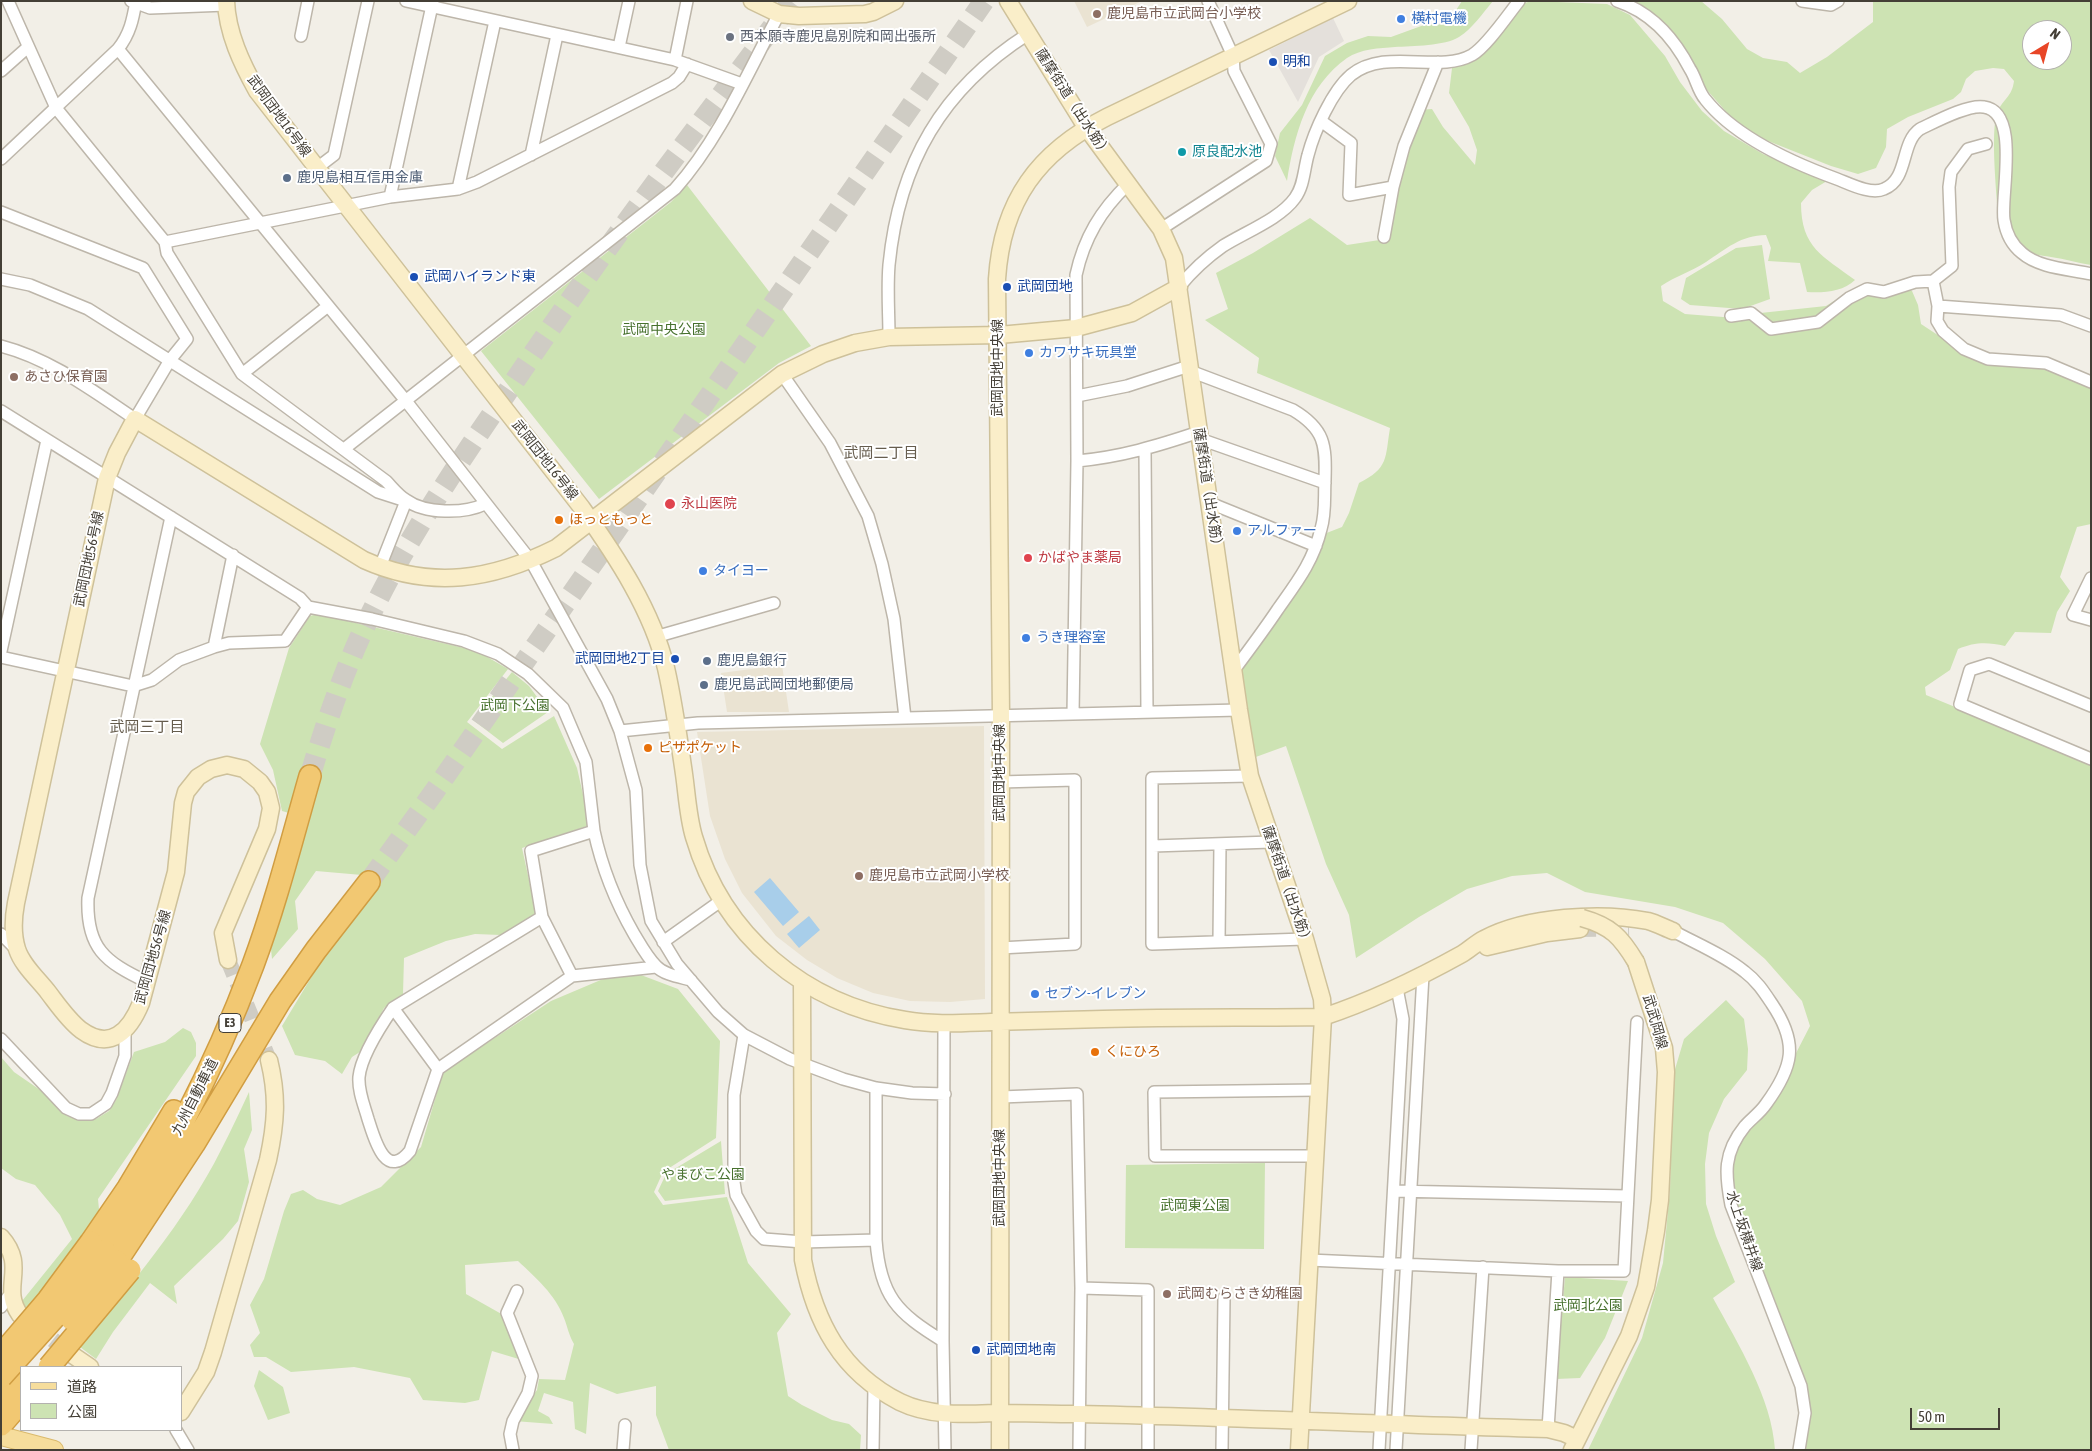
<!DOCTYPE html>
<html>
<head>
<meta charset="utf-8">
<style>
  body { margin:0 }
  #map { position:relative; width:2092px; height:1451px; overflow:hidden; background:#f2efe7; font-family:"Asap Condensed","Noto Sans JP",sans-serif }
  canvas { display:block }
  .frame { position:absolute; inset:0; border:2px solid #443f36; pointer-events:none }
  .legend { position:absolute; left:20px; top:1366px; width:162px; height:65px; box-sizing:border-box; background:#fff; border:1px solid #b4b2af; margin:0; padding:6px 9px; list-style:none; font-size:15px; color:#443f36 }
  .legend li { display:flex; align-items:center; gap:10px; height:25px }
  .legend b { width:25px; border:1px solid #b4b2af }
  .north { position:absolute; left:2022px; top:20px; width:50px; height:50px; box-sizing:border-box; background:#fff; border:1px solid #b4b2af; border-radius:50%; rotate:37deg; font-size:14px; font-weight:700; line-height:20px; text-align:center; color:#443f36 }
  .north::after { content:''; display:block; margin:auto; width:18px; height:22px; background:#e84627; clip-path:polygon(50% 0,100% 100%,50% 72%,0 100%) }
  .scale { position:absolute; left:1910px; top:1408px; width:90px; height:22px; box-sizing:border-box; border:2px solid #443f36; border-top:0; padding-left:6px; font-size:15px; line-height:18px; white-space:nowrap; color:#443f36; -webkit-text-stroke:4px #fff; paint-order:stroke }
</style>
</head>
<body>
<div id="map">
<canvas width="2092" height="1451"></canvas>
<div class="frame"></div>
<ul class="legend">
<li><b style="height:6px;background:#f6dd9c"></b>道路</li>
<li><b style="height:14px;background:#cde3b3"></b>公園</li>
</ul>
<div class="north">N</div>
<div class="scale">50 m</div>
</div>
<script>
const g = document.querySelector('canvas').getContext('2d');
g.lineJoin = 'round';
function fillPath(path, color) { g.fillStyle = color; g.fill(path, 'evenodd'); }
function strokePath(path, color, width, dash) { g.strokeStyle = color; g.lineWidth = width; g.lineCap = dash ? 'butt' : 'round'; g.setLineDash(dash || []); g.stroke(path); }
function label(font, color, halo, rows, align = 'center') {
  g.font = font + ' "Asap Condensed","Noto Sans JP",sans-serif'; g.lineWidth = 4; g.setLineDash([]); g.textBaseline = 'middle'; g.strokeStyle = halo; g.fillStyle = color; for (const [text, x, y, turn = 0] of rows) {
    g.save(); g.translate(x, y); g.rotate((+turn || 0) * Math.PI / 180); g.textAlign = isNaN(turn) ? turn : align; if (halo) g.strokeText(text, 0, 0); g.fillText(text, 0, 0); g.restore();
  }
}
fillPath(new Path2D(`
  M1333,18l11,23 -25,16 -21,45 -29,-52z`), '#e4e0db');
fillPath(new Path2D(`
  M1074,1h68l-55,26z
  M782,665l7,47h-62l-6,-39z
  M984,726l1,273 -35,3 -40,-1 -37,-8 -36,-15 -30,-18 -31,-24 -34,-43 -17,-34 -15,-43 -13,-84z`), '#eae3d2');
fillPath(new Path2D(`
  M1462,1h31c-11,13 -20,27 -34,36 -14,9 -47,9 -64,10 -15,1 -35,2 -48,11 -40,28 -53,78 -60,123l-12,-25 5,-23 22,-28 23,-49 22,-13 21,-7 23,1 33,-12 23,-1z
  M1532,1l75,3 23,11 35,41 15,26 22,29 22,20 39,23 64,27 -15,9 -11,13c0,45 22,53 54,77 -12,12 -32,13 -48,12l-7,-29 -32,-2 3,-13 -5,-13c-25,0 -40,14 -60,27 -14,9 -30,14 -45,24l2,15 22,13 38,3 103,-11 19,-12 31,-4 13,-7h12l11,8 6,14 3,19 41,27 82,16 47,18v139l-14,3 -17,50 10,14 -13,21 -6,21 -36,-1 -10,14c-18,-4 -30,-4 -47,3l-8,21 -25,17 1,8 165,68v687h-290l6,-48 -10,-38 -24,-69 -38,-74 -8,-63 66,-99 17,-33 -8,-25 -37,-42 -42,-36 -48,-16 -90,-15 -38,-19 -35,3 -45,13 -48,28 -63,41 -7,-43 -23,-51 -40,-118 -33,12 -16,-87 87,-137 18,-7 7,-14 10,-30c30,-15 26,-25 31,-55l-133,-55 2,-15 -54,-38 23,-11 -12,-36 37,-20 57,-35 37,27 39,-6 8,-44 24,-85 14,-1 11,18 32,38 2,-15 -8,-23 -20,-34 4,-33 27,-14 15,-23 14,-16z
  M1632,1h69l21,18 25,30 16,9 24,4 13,11 27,-16 46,-35v-21h218v264c-13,-2 -26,-6 -40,-8 -22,-4 -43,-3 -52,-28 -1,-23 -10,-100 -1,-118 5,-12 14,-14 16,-30l-10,-12 -11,-1 -18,3 -9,8 -5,13 -8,7 -45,18 -21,12 -1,18 -10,21 -18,6 -27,-8 -73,-29 -21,-13 -31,-35 -19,-37 -19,-24zM2032,30h30v30h-30z
  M687,185l124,161 -32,17 -180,136 -118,-148 190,-149z
  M1762,245l8,54 -28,10 -52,-4 -9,-6 5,-21 50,-30z
  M317,614l160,37 31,18 -41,53 35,27 52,-33 23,52 13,57 -68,23 14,64 -2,4 -33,19 -26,-1 -29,7 -42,17 -1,36 -19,14 -21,42 -11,7 -10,17 -17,-13 -30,-6 -13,-29 42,-70 38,-81 -46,-4 -21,30 3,28 -26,30 -1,-10 16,-61 2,-75 -7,-2 -9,-41 -13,-26 29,-96 21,-32z
  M512,672l17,14 19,26 -45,31 -30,-23z
  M641,975l37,14 42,52 -4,97 -53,34 -9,20 9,13 64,-8 21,66 43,51 -14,19 11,63 14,9 30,15 17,4 12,11 -1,15h-191l-13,-35v-29l-39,8 -27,-11 -4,51 -11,-5 -2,-27 -29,-9 -6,18 11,6 4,7 -39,-3 23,-31 2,-11 26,1 9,-36c-6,-11 -6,-16 -10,-26 -9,-24 -28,-40 -46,-57l-53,4 1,29 39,22 17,44 -30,-9 -13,49 -14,3 -42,-3 -13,-22 -56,-11 -63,5 -25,-15h-12l-4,-12 10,-12 -10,-28 14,-26 20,-68 7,-17 12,-4 14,9 23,6 41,-18 40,-40 22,-75 108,-71 52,-22z
  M1726,1000l18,19 4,30 -1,21 -23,29 -15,34 -4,31 1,40 10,32 19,46 -22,16c25,46 59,100 62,152h-187l54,-112 21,-75 7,-73 3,-114 11,-37z
  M183,1028l8,4 5,11v13l-98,143 2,21 -69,93 -9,-6v-6l50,-62 -12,-24 -25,-30 -19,-6 -15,-11v-111l13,15 32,22 21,22 14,3h15l13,-8 7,-11 18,-48 31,-10z
  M249,1092l3,38 -8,19 5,33 -11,39 -15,18 -49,47 3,18 -27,-21 -37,49 -17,27 -16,-12c50,-62 105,-125 141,-197 10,-19 19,-39 28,-58z
  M721,1141l4,53 -60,7 -7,-10 8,-17z
  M1265,1163l-1,86 -139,-1 1,-83z
  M1565,1277l63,4 -23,57 -25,40 -24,1z
  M259,1370l24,17 7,26 -22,7 -14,-34z`), '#cde3b3');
fillPath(new Path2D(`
  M770,878l29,34 -16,14 -29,-34z
  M809,916l11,14 -21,18 -12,-14z`), '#a8ceea');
strokePath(new Path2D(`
  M1580,929l49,-1
  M228,960l41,100
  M34,1325l37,29`), '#cfccc4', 16, [16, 8]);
strokePath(new Path2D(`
  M310,776c14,-47 30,-94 50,-139 40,-89 97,-172 152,-252 88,-132 185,-257 280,-384
  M369,882l65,-90 550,-791`), '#cfccc4', 21, [21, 11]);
const street = new Path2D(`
  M8,1l48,107 109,134 2,11 75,121 144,107c6,6 12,14 20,19 19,14 58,14 79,4
  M131,1l19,7 76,-3
  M406,1l269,59 67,24
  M1617,1c34,11 57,37 73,68 6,9 8,22 15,30 29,37 88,64 132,80 13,5 34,16 47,10 25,-10 16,-46 36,-60 15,-7 48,-25 64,-22 37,5 16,90 20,113 2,13 8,25 18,33 17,15 47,16 69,21
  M1802,1l29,4 7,-4
  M301,36l7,-35
  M619,47l10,-46
  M118,49l288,352 125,160 76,138 13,32 16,59 4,75 11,56 26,43 41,48 26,23 46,24 53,20 33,9 36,5 33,1
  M675,60l12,-59
  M1,71l27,-24
  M1321,121l30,22 -2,52 44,-8
  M1986,144l-18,5 -17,23 -2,15 3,79 -19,15 5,25 -1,15 6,10 21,18 24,10 58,4 45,19
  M531,155l26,-120
  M1,159l117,-110c12,-15 15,-30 18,-48
  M317,168l17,-13 34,-154
  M458,189l37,-168
  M390,197l43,-196
  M1,212l142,56 44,71 -17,21 -35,59c-42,-28 -84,-60 -134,-73
  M1161,229l105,-68 5,-17 -37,-73 -1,-15 -25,-55
  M1384,237l9,-50 11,-41 34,-84
  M165,242l225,-45 68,-8 19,-7 195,-99 7,-6 8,-13
  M1,279l29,6 58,24 290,183 28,9 -26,66
  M1179,287c13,-16 27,-29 44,-41 22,-14 57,-27 72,-48 9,-12 9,-29 13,-43 6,-23 24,-64 43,-80 35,-28 87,-1 121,-20 15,-9 35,-39 47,-54
  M1938,306l123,9 30,11
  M1731,316l20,-3 20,16 47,-7 31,-24 18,-9 17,3 31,-10 18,-1
  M889,337c0,-23 -2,-48 0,-72 10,-102 53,-176 139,-231
  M1190,371l103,39c32,19 33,35 32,70 -1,17 1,33 -4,49 -8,33 -24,53 -43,80 -14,21 -29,41 -44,61
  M242,374l86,-68
  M782,374l48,69 38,73 14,48 12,55 11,99
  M1077,396l50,-10 62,-20
  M1,411l299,187 8,9 -23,34 -56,2 -15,4 -35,13 -27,20 -19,6 -132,-29
  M1200,439l125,44
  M344,449l331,-260c44,-49 73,-117 104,-175
  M1145,450l2,262
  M1077,461c44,-4 80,-15 122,-29
  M1210,503l106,43
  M2091,578l-18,37 18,5
  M308,607l64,12 92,22 34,13 30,20 35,34 23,54 8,69
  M655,637l119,-34
  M214,647l19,-92
  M1,651l46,-211
  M2091,706l-102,-42 -19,6 -10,34 131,55
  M1073,714l4,-253 -1,-186c8,-37 25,-65 52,-91
  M620,731l78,-8 541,-13
  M1250,776l-98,2v166l153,-5
  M1000,782l75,-2v164l-75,4
  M1153,846l118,-4
  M542,917l-149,91c-11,16 -32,49 -34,69 -1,14 5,28 9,42 6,18 17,63 42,32l28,-82 134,-93 84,-9
  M1673,931c24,13 51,24 72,41 12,9 19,20 27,32 27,40 21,63 -6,100 -6,9 -15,15 -21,22 -22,27 -20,48 -14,79l70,181 4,27 -6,37
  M1,934l16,16
  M1219,941l1,-97
  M663,942l59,-42
  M572,976l-30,-59 -11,-66 63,-20c8,37 21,70 40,103 6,10 13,23 22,32 8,9 24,11 35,14
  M147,982c-42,-20 -61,-34 -59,-84l83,-381
  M393,1008l45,61
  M944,1023l-1,318 2,109
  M744,1035l-10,60v87l2,13 20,36 8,8 39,3 73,-2
  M1,1039l65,69 13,6h12l15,-10 6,-11 13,-37v-24
  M876,1088v152c4,56 21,73 67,101
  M1001,1097l76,-3 4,194 -2,162
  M1314,1156h-159l-1,-64 164,-2
  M1394,1191l233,5
  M1309,1260l249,11h66l13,-249
  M1081,1288l67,2v160
  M1,1307l7,-10
  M1548,1429l10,-158
  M176,1430l12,20
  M513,1450l-3,-16 3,-13 15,-28 4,-17 -25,-63 10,-22
  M623,1450l2,-25
  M873,1450l1,-64
  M1222,1450l2,-152
  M1379,1450l24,-431 -6,-31
  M1396,1450l27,-475
  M1471,1450l12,-183`);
const secondary = new Path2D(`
  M226,1c1,32 16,63 31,90l325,417c34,48 70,102 84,160 8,35 13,71 18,106 3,21 4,43 10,63 29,99 111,167 211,183 28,5 57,3 86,2 37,-1 75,-2 112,-3 74,-2 147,-1 220,-2 48,-16 94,-38 139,-63 7,-4 14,-11 22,-15 43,-23 117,-27 164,-18 8,2 17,7 25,10
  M752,1l27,13 20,2 66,-2 8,-2 22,-11
  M1008,1l78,126 75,102 13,29 65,452 11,66 55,163 17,60 1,18 -24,433
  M1487,947l60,-14 33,-4
  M228,960l-5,-27 44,-104 4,-21 -4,-16 -7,-10 -16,-13 -17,-4 -16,4 -13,8 -12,15 -3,11 -7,69 -35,131c-11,27 -30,49 -60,27 -13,-10 -23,-25 -33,-38 -10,-13 -26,-27 -31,-43 -5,-16 -4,-30 -1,-46l91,-425 10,-25 18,-34 229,141c67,30 128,20 192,-12l226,-174 41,-20 32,-11 34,-6 110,-2 77,-7 56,-15 47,-26
  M802,982l1,278c12,62 38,112 97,142 31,15 66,12 98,11 27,0 53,1 80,1 156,3 313,11 470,15l16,4 13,6
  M1,1237c27,30 -1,50 19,78
  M71,1354l19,13
  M181,1412l25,-40 7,-20 55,-192c8,-37 10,-63 1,-100
  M1000,1450l1,-734 -4,-437c5,-78 41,-127 110,-162l241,-116
  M1572,1450l57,-114 17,-49 10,-56 4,-31 6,-128 -2,-24 -28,-86`);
const primary = new Path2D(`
  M1,1436l53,14`);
const highway = new Path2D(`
  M91,1242l37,-54 46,-77
  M105,1251c62,-89 110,-185 148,-286 23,-62 39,-126 57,-189
  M117,1261l77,-117 86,-143 36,-51 53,-68
  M1,1398l20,-21
  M1,1425l20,-23`);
strokePath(street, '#bdb6aa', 14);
strokePath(secondary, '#cec19a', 19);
strokePath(primary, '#daba6d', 20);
strokePath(highway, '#d09d42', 24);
strokePath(street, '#fff', 11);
strokePath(secondary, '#faeec9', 16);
strokePath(primary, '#f6dd9c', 18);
strokePath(highway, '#f2c872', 21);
const secondaryBridge = new Path2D(`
  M1582,918c29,8 39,19 54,44`);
const highwayBridge = new Path2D(`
  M71,1319l46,-58
  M1,1355l47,-55 43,-58
  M49,1367l81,-97
  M1,1377l54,-60 50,-66`);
strokePath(secondaryBridge, '#cec19a', 19, []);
strokePath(highwayBridge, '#d09d42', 24, []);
strokePath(secondaryBridge, '#faeec9', 16);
strokePath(highwayBridge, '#f2c872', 21);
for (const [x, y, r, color] of [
  [1097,14,5,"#8d6e63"],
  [1401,19,5,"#3f7fe0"],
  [730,37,5,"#6b7280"],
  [1273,62,5,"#1a4fb4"],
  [1182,152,5,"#0f9aa8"],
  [287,178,5,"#5c6f8a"],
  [414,277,5,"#1a4fb4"],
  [1007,287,5,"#1a4fb4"],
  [1029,353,5,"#3f7fe0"],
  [14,377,5,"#8d6e63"],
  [670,504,6,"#e0444e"],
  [559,520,5,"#e8710a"],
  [1237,531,5,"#3f7fe0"],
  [1028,558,5,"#e0444e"],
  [703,571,5,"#3f7fe0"],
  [1026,638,5,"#3f7fe0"],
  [675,659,5,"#1a4fb4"],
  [707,661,5,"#5c6f8a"],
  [704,685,5,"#5c6f8a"],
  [648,748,5,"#e8710a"],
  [859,876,5,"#8d6e63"],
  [1035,994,5,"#3f7fe0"],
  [1095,1052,5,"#e8710a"],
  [1167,1294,5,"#8d6e63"],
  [976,1350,5,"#1a4fb4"]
]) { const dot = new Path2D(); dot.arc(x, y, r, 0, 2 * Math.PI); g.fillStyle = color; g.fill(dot); strokePath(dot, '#fff', 2); }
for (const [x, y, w] of [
  [230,1023,22]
]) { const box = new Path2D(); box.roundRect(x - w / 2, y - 9.5, w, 19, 4); g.fillStyle = '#fff'; g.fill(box); strokePath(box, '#443f36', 1); }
label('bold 12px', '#443f36', null, [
  ["E3",230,1023]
]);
label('14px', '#785e54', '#fff', [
  ["鹿児島市立武岡台小学校",1107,14],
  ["あさひ保育園",24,377],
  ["鹿児島市立武岡小学校",869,876],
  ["武岡むらさき幼稚園",1177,1294]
], 'left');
label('14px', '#366cbe', '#fff', [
  ["横村電機",1411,19],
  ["カワサキ玩具堂",1039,353],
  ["アルファー",1247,531],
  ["タイヨー",713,571],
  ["うき理容室",1036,638],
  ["セブン-イレブン",1045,994]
], 'left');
label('14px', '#5b616d', '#fff', [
  ["西本願寺鹿児島別院和岡出張所",740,37]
], 'left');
label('14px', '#164399', '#fff', [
  ["明和",1283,62],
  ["武岡ハイランド東",424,277],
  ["武岡団地",1017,287],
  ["武岡団地2丁目",665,659,"right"],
  ["武岡団地南",986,1350]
], 'left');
label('14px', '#443f36', '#fff', [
  ["薩摩街道（出水筋）",1073,103,57],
  ["武岡団地16号線",279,116,54],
  ["武岡団地中央線",998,368,-90],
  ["武岡団地16号線",545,460,52],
  ["薩摩街道（出水筋）",1208,490,81],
  ["武岡団地56号線",89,559,-78],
  ["武岡団地中央線",1000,773,-90],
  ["薩摩街道（出水筋）",1287,886,71],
  ["武岡団地56号線",153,957,-74],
  ["武武岡線",1655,1022,74],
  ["九州自動車道",195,1097,-63],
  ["武岡団地中央線",1000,1178,-90],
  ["水上坂横井線",1744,1231,71]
]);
label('14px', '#0d838f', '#fff', [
  ["原良配水池",1192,152]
], 'left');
label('14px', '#4e5e75', '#fff', [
  ["鹿児島相互信用金庫",297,178],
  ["鹿児島銀行",717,661],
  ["鹿児島武岡団地郵便局",714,685]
], 'left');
label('14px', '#47712e', '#fff', [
  ["武岡中央公園",664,330],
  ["武岡下公園",515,706],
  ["やまびこ公園",703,1175],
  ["武岡東公園",1195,1206],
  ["武岡北公園",1588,1306]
]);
label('14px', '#be3a42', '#fff', [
  ["永山医院",681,504],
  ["かばやま薬局",1038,558]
], 'left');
label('14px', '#c56008', '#fff', [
  ["ほっともっと",569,520],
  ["ピザポケット",658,748],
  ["くにひろ",1105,1052]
], 'left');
label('15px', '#665d4e', '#fff', [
  ["武岡二丁目",881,453],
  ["武岡三丁目",147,727]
]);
</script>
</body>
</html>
